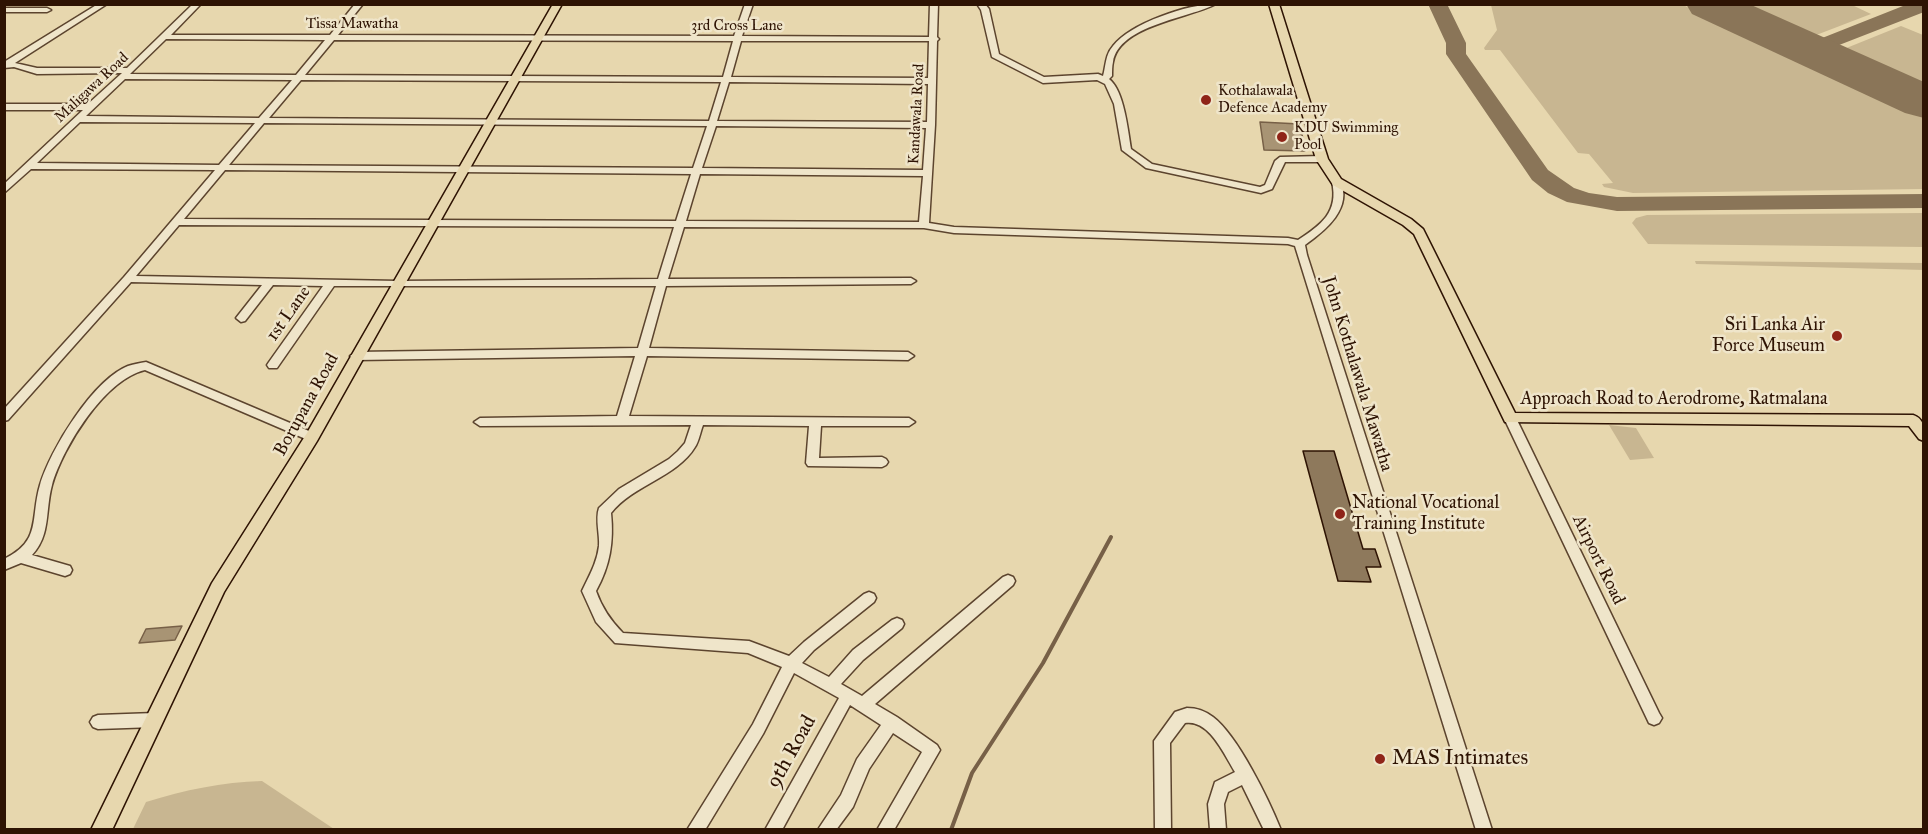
<!DOCTYPE html>
<html>
<head>
<meta charset="utf-8">
<style>
  body { margin:0 }
  #map { position:relative; width:1928px; height:834px; overflow:hidden; background:#e7d7ae; font-family:"IM FELL Great Primer",serif }
  canvas { display:block }
  .frame { position:absolute; inset:0; border:6px solid #2e1303; pointer-events:none }
</style>
</head>
<body>
<div id="map">
<canvas width="1928" height="834"></canvas>
<div class="frame"></div>
</div>
<script>
const g = document.querySelector('canvas').getContext('2d');
g.lineJoin = 'round';
function fillPath(path, color) { g.fillStyle = color; g.fill(path, 'evenodd'); }
function strokePath(path, color, width, dash) { g.strokeStyle = color; g.lineWidth = width; g.lineCap = dash ? 'butt' : 'round'; g.setLineDash(dash || []); g.stroke(path); }
function label(font, color, halo, rows, align = 'center') {
  g.font = font + ' "IM FELL Great Primer",serif'; g.lineWidth = 5; g.setLineDash([]); g.textBaseline = 'middle'; g.strokeStyle = halo; g.fillStyle = color; for (const [text, x, y, turn = 0] of rows) {
    g.save(); g.translate(x, y); g.rotate((+turn || 0) * Math.PI / 180); g.textAlign = isNaN(turn) ? turn : align; if (halo) g.strokeText(text, 0, 0); g.fillText(text, 0, 0); g.restore();
  }
}
fillPath(new Path2D(`
  M1491,5h192l240,112v72l-290,4 -29,-6 -2,-3 11,-1 -24,-29 -11,-1 -78,-103h-15l-1,-2 13,-18z
  M1738,5h114l19,9 -60,23z
  M1901,26l22,9v51l-79,-35v-2z
  M1923,213v34l-275,-3 -16,-21 4,-5 11,-3z
  M1695,261l228,2 1,7 -228,-6z
  M1609,425l27,3 18,30 -24,2z
  M262,781l72,48h-201l13,-27c39,-12 76,-20 116,-21z`), '#c8b691');
const water = new Path2D(`
  M1260,122l40,2 5,27 -41,-1z
  M182,626l-7,14 -36,3 7,-14z`);
fillPath(water, '#a89474');
strokePath(water, '#776047', 1.5);
strokePath(new Path2D(`
  M951,830l21,-57 71,-110 68,-126`), '#776047', 4);
fillPath(new Path2D(`
  M1428,4h19l19,39v11l82,116 26,18 15,5 28,4 307,-3v14l-307,3 -50,-9 -19,-9 -16,-13 -86,-126v-11z
  M1908,4h16v8l-108,42h-14l-3,-4 3,-4z`), '#8a7558');
fillPath(new Path2D(`
  M1686,4h63l175,78v36l-19,-5 -213,-99z`), '#8a7558');
const building = new Path2D(`
  M1303,451h31l29,98h12l6,18h-15l5,15 -33,-1z`);
fillPath(building, '#8e795c');
strokePath(building, '#2e1303', 1.5);
const minor = new Path2D(`
  M98,4h9l-92,59 22,5h90l66,-64h8l-30,31h159l25,-31h8l-25,31 396,1 11,-32h8l-11,32 187,1 1,-33h8l-1,33 2,2 -2,2 -2,84 -6,98 25,4 334,11 10,2c23,-15 41,-28 34,-58l5,-3 3,1c13,28 -14,50 -35,65l2,10 185,575h-16l-181,-584 -7,-2 -334,-11 -30,-5 -240,-1 -16,52 243,-1 5,3 -5,3 -245,2 -17,62 259,4 6,4 -6,4 -261,-4 -18,60 280,2 6,4 -6,4h-88l-2,32 63,-1 4,2 2,3 -2,3 -4,2 -74,-1 -2,-3 3,-37 -106,-1c-3,8 -4,16 -8,22 -18,30 -62,38 -84,66 3,29 -1,53 -15,78 6,17 15,30 27,42l126,8 40,15 15,-14 60,-48 5,-2 5,2 2,4 -2,4 -60,48 -12,13 27,14 24,-27 39,-30 5,-2 5,2 2,4 -2,4 -39,32 -22,24 21,12 141,-119 5,-2 5,2 2,4 -2,4 -138,119 22,13 40,28 3,5 -46,80h-17l45,-78 -29,-19 -24,36 -16,38 -17,23 -17,-2 22,-33 16,-36 24,-34 -31,-20 -68,125h-17l74,-132 -45,-25 -31,61 -58,96h-18l66,-106 29,-57 -34,-14 -133,-10 -19,-21 -14,-31c7,-15 15,-28 17,-45 1,-11 -4,-27 0,-38l20,-19 50,-30 9,-8 7,-8 6,-18 -211,1 -6,-4 6,-4 137,-2 18,-60 -279,4 -6,-4 6,-4 282,-4 18,-62h-322l-57,82h-8l-2,-3 2,-3 54,-76 -50,-1 -28,36 -4,1 -5,-4 26,-33 -131,-3 -123,138 -4,1v-12l120,-132 91,-107 -184,-1 -27,24v-9l79,-74h-79v-6h84l34,-31 -85,1 -23,-7 -10,1v-6zM166,39l159,1 -29,35 -166,-1zM334,40l399,1 -10,36 -418,-2zM741,41h188l-1,37 -197,-1zM125,79l167,1 -33,38 -173,-2zM301,80l420,2 -12,39 -440,-3zM729,82l199,2 -1,38 -210,-1zM80,122l175,1 -36,42 -182,-2zM264,123l443,3 -14,42 -464,-3zM716,126l210,2 -3,42 -221,-2zM225,170l466,4 -15,47 -492,-2zM700,174l223,2 -4,46 -233,-1zM179,225l495,2 -16,52 -260,2 -262,-5z
  M977,4h8l4,5 10,45 45,23 54,-3 5,2c3,-10 2,-21 10,-30 18,-23 75,-42 103,-42 -26,14 -97,21 -103,58 -1,4 -1,9 -1,14l-3,3c15,11 19,52 22,70l21,15 108,23 5,-2 10,-24 5,-4 42,-1 5,3 -5,3h-37l-13,27 -11,4 -115,-25 -24,-18 -8,-46 -9,-20 -8,-4 -54,3 -51,-26 -11,-47z
  M4,8h43l4,2 -4,2h-43z
  M146,362l170,72 2,3 -2,3h-8l-163,-70c-41,10 -82,77 -93,115 -7,25 -1,50 -20,70l38,11 2,4 -2,4 -5,2 -44,-13 -17,7v-11c38,-18 26,-41 36,-74 10,-35 53,-105 88,-119 6,-2 12,-3 18,-4z
  M1510,414l6,4 143,295 3,5 -3,5 -5,2 -5,-2 -145,-305z
  M1187,708c10,0 18,3 26,9 25,19 56,83 68,113h-17l-22,-45 -14,7 -4,12 2,26h-16l-2,-26 7,-22 20,-10c-11,-18 -26,-53 -50,-49l-15,20 1,87h-16l-1,-89 21,-29z
  M155,713l5,2 3,5 -3,5 -5,2 -57,2 -5,-2 -3,-5 3,-5 5,-2z`);
const major = new Path2D(`
  M553,4h9l-245,437 -93,151 -112,238h-21l121,-247 95,-150z
  M1269,4h10l49,155 13,20 70,40 12,10 92,184 398,2c12,4 11,14 11,26l-5,-2 -10,-13 -404,-4 -91,-188 -11,-9 -70,-40 -17,-26z`);
strokePath(minor, '#5c442e', 3);
strokePath(major, '#2e1303', 3);
fillPath(minor, '#efe5ca');
fillPath(major, '#e7d7ae');
for (const [x, y, r, color] of [
  [1206,100,6,"#8f2418"],
  [1282,137,6,"#8f2418"],
  [1837,336,6,"#8f2418"],
  [1340,514,6,"#8f2418"],
  [1380,759,6,"#8f2418"]
]) { const dot = new Path2D(); dot.arc(x, y, r, 0, 2 * Math.PI); g.fillStyle = color; g.fill(dot); strokePath(dot, '#efe5ca', 2); }
label('15px', '#2e1303', '#efe5ca', [
  ["Tissa Mawatha",352,24],
  ["3rd Cross Lane",737,26],
  ["Maligawa Road",92,88,-43],
  ["Kandawala Road",917,114,-87]
]);
label('15px', '#2e1303', '#efe5ca', [
  ["Kothalawala",1218,91],
  ["Defence Academy",1218,108],
  ["KDU Swimming",1294,128],
  ["Pool",1294,145]
], 'left');
label('18px', '#2e1303', '#efe5ca', [
  ["1st Lane",289,314,-55],
  ["John Kothalawala Mawatha",1357,374,73],
  ["Approach Road to Aerodrome, Ratmalana",1674,400],
  ["Borupana Road",307,405,-61],
  ["Airport Road",1598,560,64]
]);
label('18px', '#2e1303', '#efe5ca', [
  ["Sri Lanka Air",1825,326],
  ["Force Museum",1825,347],
  ["National Vocational",1352,504,"left"],
  ["Training Institute",1352,525,"left"]
], 'right');
label('21px', '#2e1303', '#efe5ca', [
  ["9th Road",792,752,-61]
]);
label('21px', '#2e1303', '#efe5ca', [
  ["MAS Intimates",1392,759]
], 'left');
</script>
</body>
</html>
